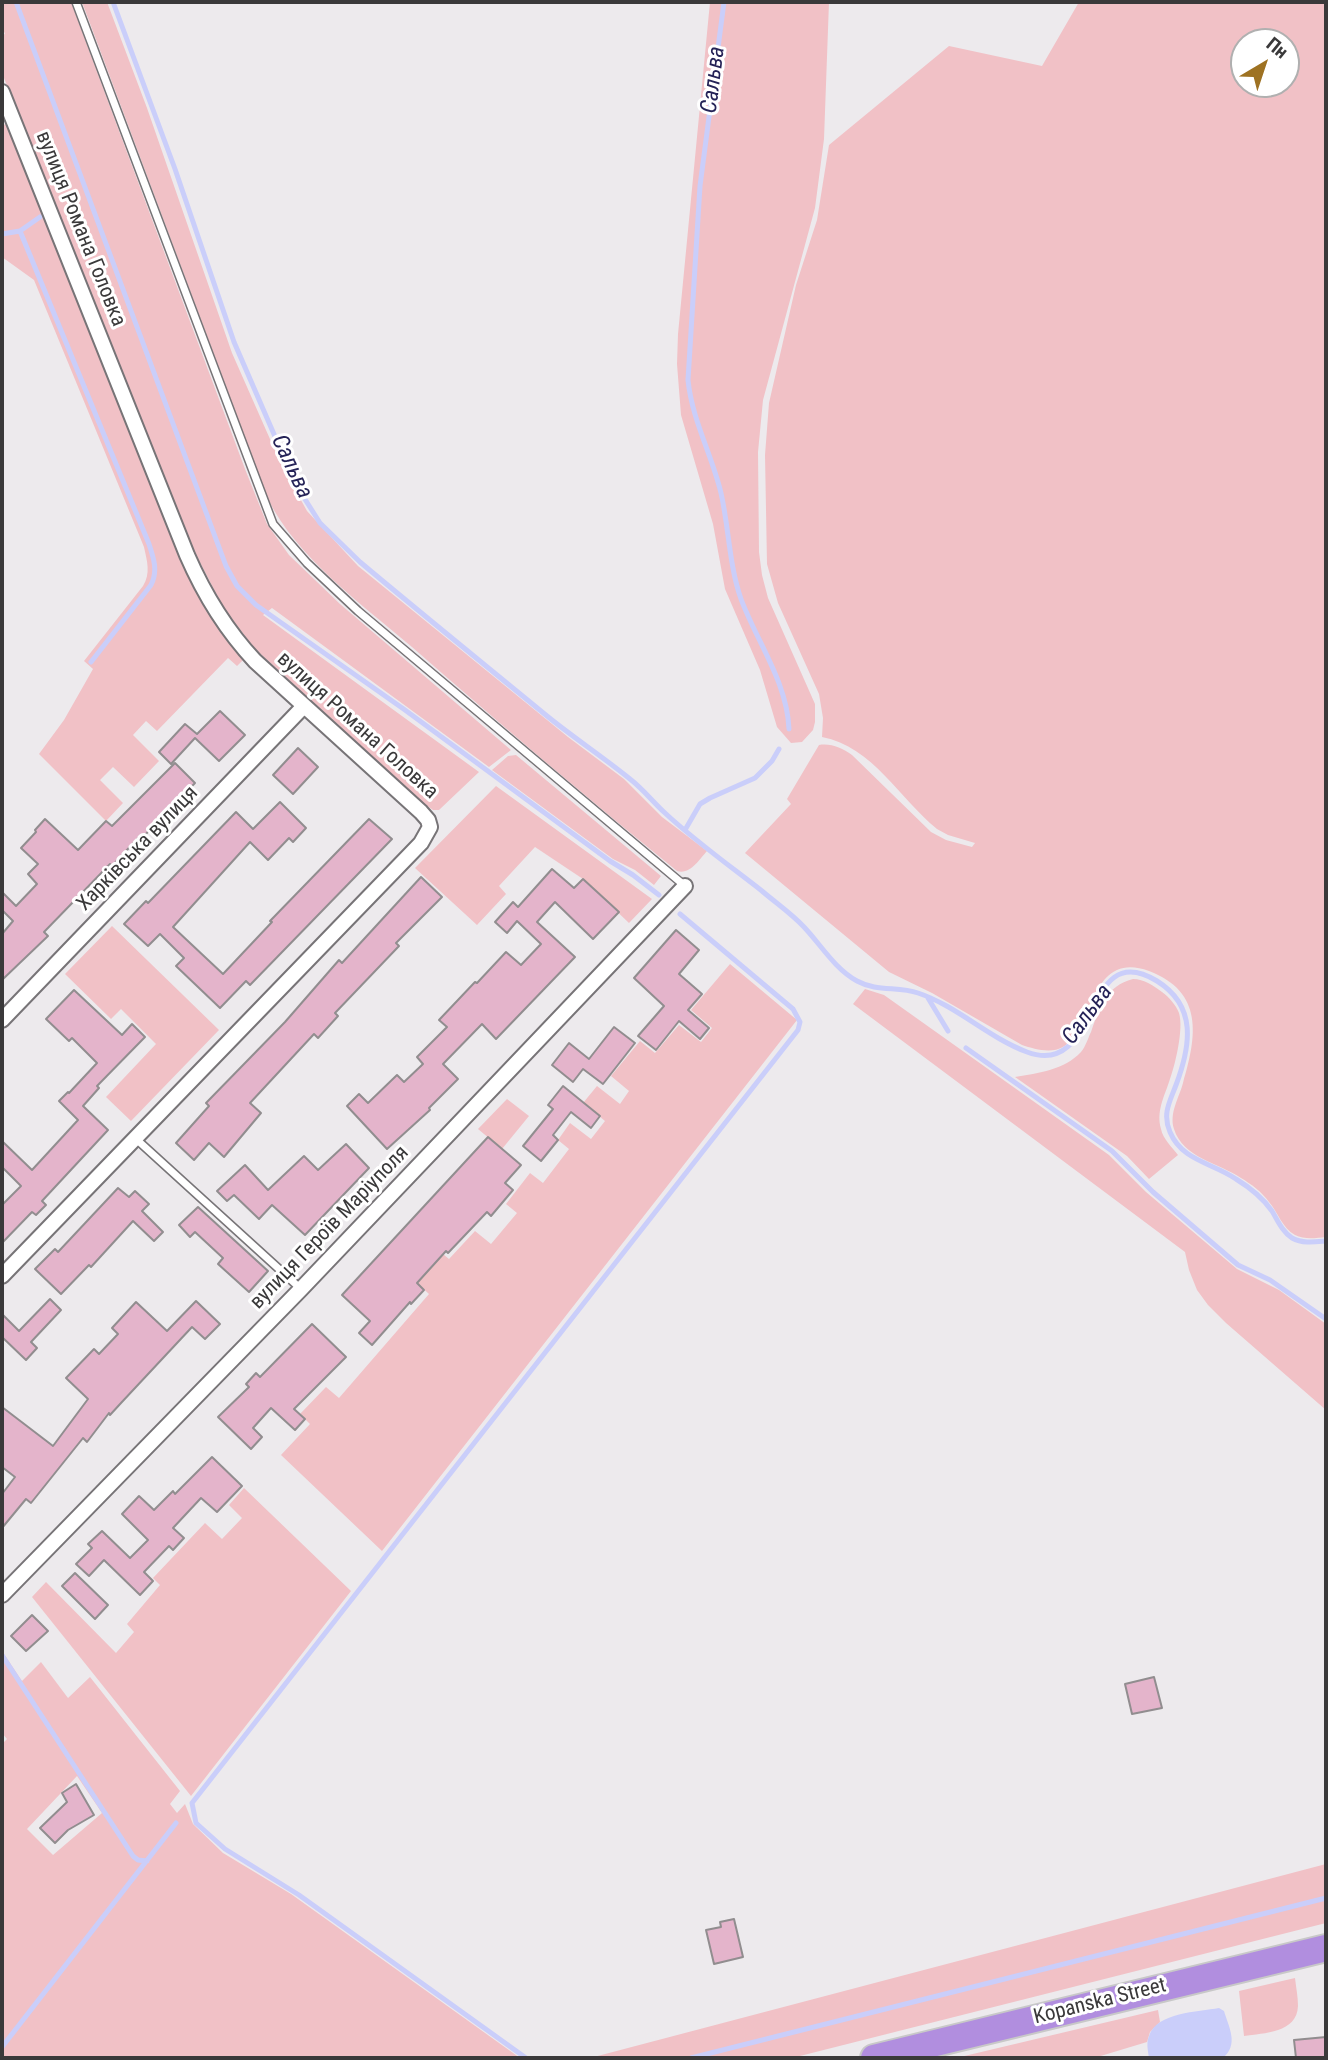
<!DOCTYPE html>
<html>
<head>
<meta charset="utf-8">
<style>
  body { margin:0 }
  #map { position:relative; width:1328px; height:2060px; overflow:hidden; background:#edeaed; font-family:"Roboto Condensed",sans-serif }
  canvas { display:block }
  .frame { position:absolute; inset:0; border:4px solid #3a393a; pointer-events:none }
  .north { position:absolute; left:1230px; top:28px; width:70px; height:70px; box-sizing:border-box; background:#fff; border:2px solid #b0b0b0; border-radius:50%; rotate:39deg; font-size:19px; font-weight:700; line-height:28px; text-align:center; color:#3a393a }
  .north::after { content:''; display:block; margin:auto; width:24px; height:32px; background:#9e7222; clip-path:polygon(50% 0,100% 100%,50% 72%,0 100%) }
</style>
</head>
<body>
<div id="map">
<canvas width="1328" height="2060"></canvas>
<div class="frame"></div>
<div class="north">Пн</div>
</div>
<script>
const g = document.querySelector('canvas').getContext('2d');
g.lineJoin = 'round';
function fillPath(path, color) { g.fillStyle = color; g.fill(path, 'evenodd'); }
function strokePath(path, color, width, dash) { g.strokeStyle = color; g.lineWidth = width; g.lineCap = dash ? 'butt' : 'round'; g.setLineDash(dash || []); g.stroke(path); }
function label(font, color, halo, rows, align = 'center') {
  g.font = font + ' "Roboto Condensed",sans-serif'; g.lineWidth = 6; g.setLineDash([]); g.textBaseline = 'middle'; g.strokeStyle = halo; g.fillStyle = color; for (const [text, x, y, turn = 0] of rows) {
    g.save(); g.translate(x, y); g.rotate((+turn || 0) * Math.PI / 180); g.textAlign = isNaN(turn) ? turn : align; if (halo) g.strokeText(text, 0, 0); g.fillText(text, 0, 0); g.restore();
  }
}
fillPath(new Path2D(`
  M2,2h69l174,467 22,55 22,31 51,49 171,146 -22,17 -217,-159 -9,7 216,157 -40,38h-6l-7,-5 -172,-157 -31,-41 -32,-62 -189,-472v-38l3,-1 -3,-7z
  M82,2h25l40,106 85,245 49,111 26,47 51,55 210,171 56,42 38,38 45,34c-8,9 -17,24 -30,20 -90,-73 -178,-148 -265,-224 -48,-41 -116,-90 -144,-148z
  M710,2h119l-5,137 -9,69 -52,192 -5,52 1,100 3,23 6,23 47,106v18l-2,8 -11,12 -11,1 -14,-16 -17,-57 -35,-81 -12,-65 -32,-109 -4,-51 1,-30z
  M1079,2h247v1235c-10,1 -21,3 -31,-2 -13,-7 -17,-23 -26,-33 -7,-10 -18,-18 -28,-24 -22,-15 -58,-20 -67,-49 -5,-16 5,-31 9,-46 14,-47 21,-91 -34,-112 -59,-22 -57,59 -86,76 -12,7 -29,2 -41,-2l-90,-52 -43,-21 -144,-119 46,-49 -4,-5 32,-54c12,-2 23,3 33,10l79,77 15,8 26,7 3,-4 -27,-8 -11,-6c-38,-31 -64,-82 -115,-92l1,-19 -4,-24 -41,-91 -11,-39 -2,-109 4,-52 27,-118 21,-65 12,-75 120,-99 93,20zM1244,42h42v42h-42z
  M2,124l5,1 3,4 168,425 39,70 27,35 -7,7 -9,-8 -71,73 -11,-10 -13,14 26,26 -25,26 -21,-20 -13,13 23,23 -17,18 -67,-67 25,-34 29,-51 -9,-8 59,-75c8,-13 4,-25 1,-39l-110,-267 -32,-23z
  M516,755l145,121 -7,9 -19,-15 -22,-11 -121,-89 16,-14z
  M496,786l156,113 -23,24 -46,-44 -48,-32 -36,39 7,8 -29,31 -62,-57z
  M112,926l107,104 -88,91 -25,-24 50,-53 -35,-35 -10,10 -46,-45z
  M730,964l67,56 -415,531 -101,-96 29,-31 -10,-10 26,-27 13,11 90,-104 -12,-11 26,-29 6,5 26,-28 16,13 26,-31 -11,-9 24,-31 13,10 26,-34 -11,-9 12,-17 21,16 14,-18 -22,-18 14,-17 23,18 9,-13 -18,-15 29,-35 15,12 24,-28 22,17 11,-14 -21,-18z
  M1133,979c11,0 21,7 29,13 7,5 14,13 17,21 5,16 -4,53 -10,69 -5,15 -13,30 -8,47 2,10 11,18 17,26l-29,24 -22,-23 -112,-79c24,-4 49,-7 66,-25 5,-6 7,-14 10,-20 9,-25 15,-46 42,-53z
  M865,989l19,6 225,160 37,37 91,77 42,21 47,34v86l-100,-87 -18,-18 -11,-15 -8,-20 -4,-18 -332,-248z
  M507,1099l22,17 -27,33 -24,-20z
  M244,1488l107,103 -160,205 -159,-199 14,-15 70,71 18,-21 -7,-8 33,-39 -7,-7 52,-55 17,16 20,-21 -13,-13z
  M2,1651l20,30 19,-19 27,36 22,-21 90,114 -10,13 7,9 8,-9 8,20 30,29 68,41 229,164h-518v-314l5,-5 -5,-6zM77,1776l25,37 -49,42 -26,-26z
  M1326,1864v59l-534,135h-202z
  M1295,1978c1,9 3,19 3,28 -1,27 -34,27 -54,30l-5,-45z
  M1158,2010l2,12 -10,10 -3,10 -53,16h-138z`), '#f1c1c6');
fillPath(new Path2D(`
  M1219,2008l5,3c5,17 15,33 -1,47h-74c-1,-7 -3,-15 0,-22 8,-24 49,-24 70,-28z`), '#cacefa');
strokePath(new Path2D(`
  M16,2l210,564 11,20 19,19 149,105 205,151 23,14 26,20
  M113,2l62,167 59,173 62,143 24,38 40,39c62,52 125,103 187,154 27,22 56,41 83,63 13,10 23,23 35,34 30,28 65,53 97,78 14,12 30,23 42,36 17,18 31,42 53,54 20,11 41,5 61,12 39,13 71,45 109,59 75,28 54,-117 130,-71 40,25 34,64 19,104 -6,16 -14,29 -6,47 12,29 43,31 66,47 13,8 27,19 36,32 6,10 10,20 20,27 11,6 23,4 34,3
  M724,2l-24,184 -12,194c4,40 24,75 33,113 8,35 8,72 20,106 16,43 46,83 48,130
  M20,231l129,313c5,15 9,27 2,41l-60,77
  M2,234l18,-3 20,-14
  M685,830l15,-26 10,-6 45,-20 17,-17 7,-12
  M928,998l20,33
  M966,1048l146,103 41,41 85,73 32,15 56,39
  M2,1655l131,201 5,4 9,1
  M2,2047l174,-224
  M526,2058l-227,-163 -74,-46 -29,-26 -4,-20 606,-773 2,-8 -7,-13 -113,-95
  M691,2058l635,-160`), '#cacefa', 5);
const building = new Path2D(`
  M220,711l25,24 -26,26 -24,-23 -24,26 -12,-12 26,-28 12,10z
  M298,748l20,19 -25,27 -20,-19z
  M175,763l20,20 -52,54 -2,-2 -29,31 -2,-2 -66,68 4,4 -46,44v-46l11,-13 -11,-11v-18l14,14 21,-22 -9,-10 10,-10 -17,-16 15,-16 -1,-2 10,-11 33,31 28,-29 6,5z
  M280,802l26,26 -13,14 -4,-4 -21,22 -18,-18 -77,85 50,47 49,-52 -2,-1 99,-102 23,20 -142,146 -4,-4 -26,27 -44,-42 8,-8 -24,-24 -12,12 -24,-22 22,-23 2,2 88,-91 17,17z
  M552,869l22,19 9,-9 36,33 -26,27 -38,-37 -18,20 38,35 -79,82 -14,-15 -39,40 15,15 -29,29 1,2 -43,39 -40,-43 12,-12 9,9 29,-28 7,7 19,-18 -6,-7 30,-30 -8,-7 36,-38 2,1 29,-31 15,13 20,-21 -24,-23 -10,12 -12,-11 18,-20 5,5z
  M421,877l21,20 -46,46 3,3 -64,67 3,3 -20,22 -4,-4 -64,69 11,10 -37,44 -15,-14 -15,17 -18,-17 33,-37 -3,-3 79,-81 54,-62 3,3z
  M676,930l23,20 -20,24 23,20 -14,16 21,18 -9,11 -21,-18 -23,29 -18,-14 26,-30 -30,-28z
  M74,990l48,45 10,-11 13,13 -48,49 2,2 -16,18 25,24 -66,71 4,4 -10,10 -4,-3 -30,31v-38l19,-19 -19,-19v-26l30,29 46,-50 -19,-19 9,-9 1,1 28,-30 -25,-25 -3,3 -23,-22z
  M614,1027l21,16 -32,41 -20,-15 -10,13 -21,-17 17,-22 20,16z
  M563,1086l37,30 -9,12 -20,-16 -18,23 5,5 -17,21 -18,-15 30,-37 -5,-4z
  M488,1137l33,28 -16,18 8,7 -22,26 -4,-4 -39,41 -2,-2 -29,32 7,7 -13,14 -1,-2 -38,43 -13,-12 11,-12 -28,-26z
  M346,1144l23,24 -64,67 -33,-30 -13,14 -25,-24 -7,6 -10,-10 28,-26 23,25 36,-34 14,14z
  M118,1188l11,9 6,-6 14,13 -7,7 21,21 -9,9 -21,-20 -42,46 -2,-2 -28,29 -26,-25 20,-20 3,3z
  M198,1207l70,64 -19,21 -31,-28 5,-6 -28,-26 -5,5 -11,-12z
  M50,1299l11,11 -30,32 6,6 -11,12 -24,-23v-23l17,17z
  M196,1301l24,23 -15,15 -13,-12 -71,76 -11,12 -1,-2 -22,29 -4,-4 -52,65 -5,-4 -24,29v-34l13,-17 -13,-10v-60l51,39 35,-47 -22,-21 28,-29 5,5 19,-20 -6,-6 24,-26 31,29z
  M312,1324l34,33 -52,52 11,10 -10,11 -24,-22 -18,20 9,9 -11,12 -33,-32 31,-30 -3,-3 10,-11 4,4z
  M212,1457l30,29 -25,26 -16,-14 -28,30 11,10 -11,12 -4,-4 -25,26 9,9 -13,14 -36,-35 -15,16 -13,-12 16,-16 -4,-4 14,-13 28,27 18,-18 -26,-26 17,-18 15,14 19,-19 2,3z
  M75,1573l33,32 -13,14 -33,-33z
  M32,1615l16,16 -22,20 -15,-15z
  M1154,1677l8,31 -30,6 -7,-30z
  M76,1784l18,31 -26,15 -13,13 -15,-15 27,-26 -5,-9z
  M734,1919l9,38 -29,7 -8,-34 15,-3 -1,-5z
  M1326,2037v21h-30l-2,-18z`);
fillPath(building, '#e4b4cb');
strokePath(building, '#918d8f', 2);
const lane = new Path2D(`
  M76,2l197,522 34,39 51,48 327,275
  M135,1138l166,151`);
const street = new Path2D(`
  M2,92l185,463c17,39 39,75 68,106l166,151 7,8 2,7 -9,16 -419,433
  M2,1020l302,-314
  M2,1595l299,-306 384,-403`);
const highway = new Path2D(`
  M874,2058l452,-110`);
strokePath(lane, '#777477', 10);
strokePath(street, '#777477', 18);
strokePath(highway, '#c8c8c8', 30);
strokePath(lane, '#fff', 7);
strokePath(street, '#fff', 14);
strokePath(highway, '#b18edf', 26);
label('21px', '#3a393a', '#fff', [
  ["вулиця Романа Головка",80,229,68],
  ["вулиця Романа Головка",357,726,42],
  ["Харківська вулиця",138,849,-46],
  ["вулиця Героїв Маріуполя",330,1228,-46],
  ["Kopanska Street",1100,2002,-14]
]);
label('italic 23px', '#252357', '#fff', [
  ["Сальва",714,80,-83],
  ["Сальва",291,467,65],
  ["Сальва",1088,1015,-54]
]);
</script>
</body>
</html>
